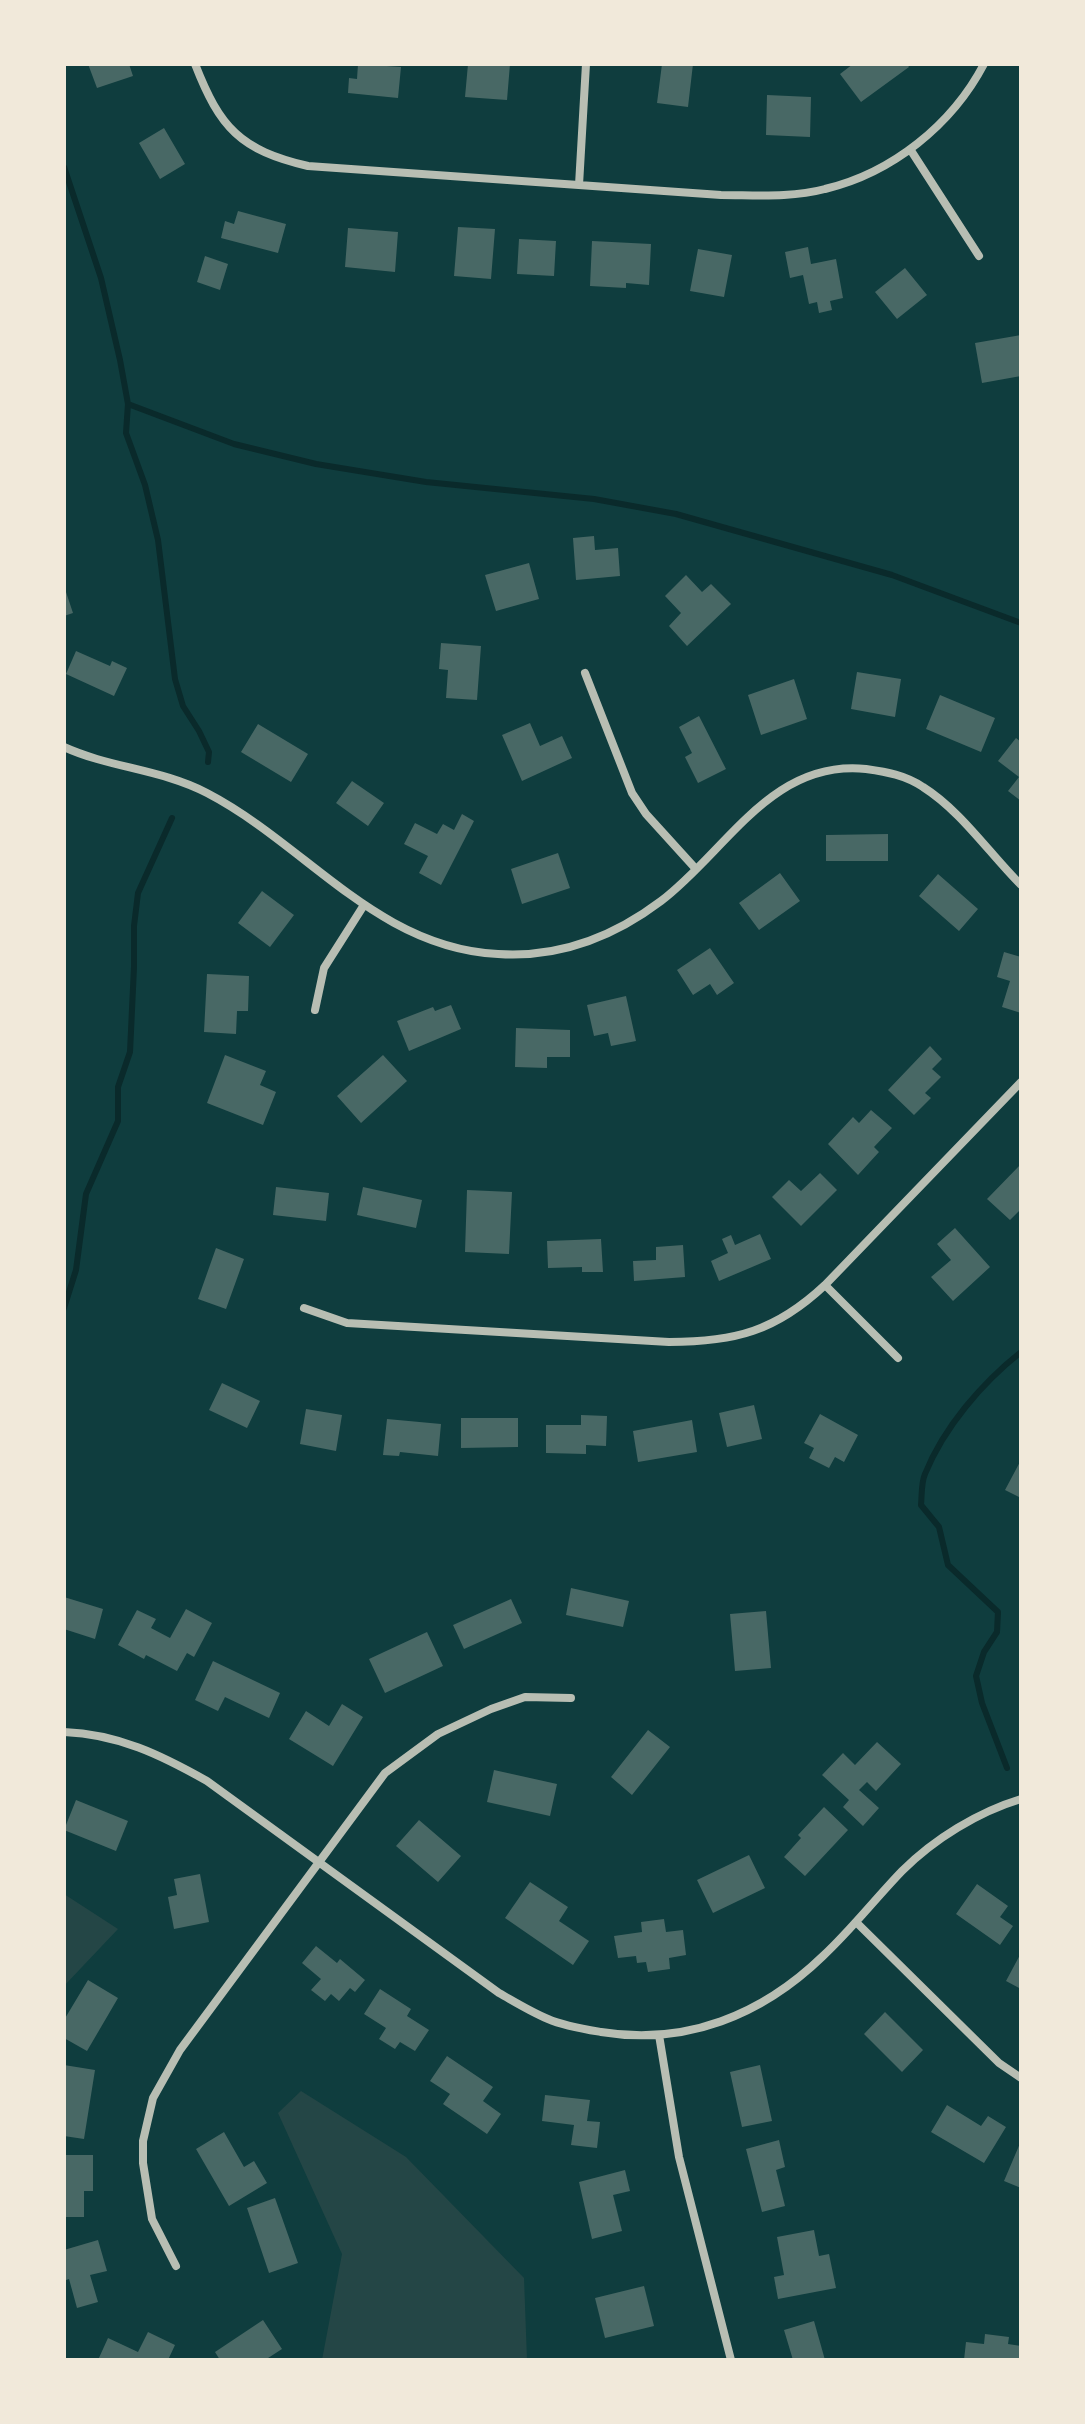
<!DOCTYPE html>
<html>
<head>
<meta charset="utf-8">
<style>
  body { margin:0 }
  #map { position:relative; width:1085px; height:2424px; overflow:hidden; background:#0f3d3e; font-family:Cabin,sans-serif }
  canvas { display:block }
  .frame { position:absolute; inset:0; border:66px solid #f1e9da; pointer-events:none }
</style>
</head>
<body>
<div id="map">
<canvas width="1085" height="2424"></canvas>
<div class="frame"></div>
</div>
<script>
const g = document.querySelector('canvas').getContext('2d');
g.lineJoin = 'round';
function fillPath(path, color) { g.fillStyle = color; g.fill(path, 'evenodd'); }
function strokePath(path, color, width, dash) { g.strokeStyle = color; g.lineWidth = width; g.lineCap = dash ? 'butt' : 'round'; g.setLineDash(dash || []); g.stroke(path); }
fillPath(new Path2D(`
  M64,1894l54,35 -54,57z
  M301,2091l105,66 118,121 3,82h-205l20,-106 -64,-141z`), '#244646');
strokePath(new Path2D(`
  M64,167l37,111 19,82 8,44 -2,29 19,52 13,55 17,139 8,27 16,25 10,21 -1,10
  M128,404l106,40 82,20 110,18 168,17 82,15 216,61 129,48
  M64,1308l12,-38 10,-76 32,-73v-34l12,-35 4,-85v-41l4,-33 34,-75
  M1007,1768l-25,-65 -6,-27 8,-24 13,-20 1,-20 -50,-47 -9,-38 -18,-22c1,-10 0,-22 4,-31 19,-47 57,-91 96,-122`), '#0a2a2b', 6);
fillPath(new Path2D(`
  M88,64h41l4,12 -36,12z
  M358,64l43,3 -3,31 -50,-5 1,-15 8,1z
  M468,64h42l-3,36 -42,-3z
  M662,64h31l-5,43 -31,-4z
  M853,64h54l2,3 -48,35 -21,-28z
  M767,95l44,2 -1,40 -44,-2z
  M164,128l21,36 -25,15 -21,-36z
  M238,211l48,13 -8,29 -57,-15 4,-17 9,3z
  M458,227l37,2 -4,50 -37,-3z
  M348,228l50,4 -3,40 -50,-5z
  M519,239l37,2 -2,35 -37,-2z
  M592,241l59,3 -2,41 -23,-2v5l-36,-2z
  M808,247l3,17 25,-5 7,39 -13,3 2,9 -13,3 -2,-11 -8,2 -6,-29 -13,3 -5,-26z
  M698,249l34,6 -8,42 -34,-6z
  M205,256l23,8 -8,26 -23,-8z
  M905,268l22,27 -30,24 -22,-27z
  M1021,335v41l-39,7 -7,-40z
  M594,536l1,14 23,-2 2,28 -44,4 -3,-42z
  M529,563l10,36 -43,12 -11,-36z
  M686,575l16,17 9,-8 20,20 -44,42 -18,-20 12,-13 -16,-17z
  M64,586l9,27 -9,3z
  M441,643l40,3 -4,54 -31,-2 2,-28 -9,-1z
  M76,651l34,15 2,-5 15,7 -13,28 -48,-22z
  M857,672l44,7 -6,38 -44,-8z
  M794,679l13,40 -46,16 -13,-40z
  M940,695l55,23 -14,34 -55,-23z
  M699,716l27,53 -28,14 -13,-26 7,-4 -13,-26z
  M530,723l10,23 22,-10 10,22 -50,23 -20,-46z
  M258,724l50,30 -17,28 -50,-30z
  M1016,738l5,4v59l-13,-10 11,-14 -21,-16z
  M352,781l32,22 -16,23 -32,-23z
  M462,814l12,7 -33,64 -22,-12 9,-17 -24,-12 11,-21 22,11 6,-10 11,6z
  M888,834v27h-62v-26z
  M558,853l12,35 -48,16 -11,-35z
  M780,873l20,28 -41,29 -20,-27z
  M938,874l40,35 -19,22 -40,-35z
  M262,891l32,24 -24,32 -32,-24z
  M710,948l24,35 -17,12 -7,-11 -17,11 -16,-25z
  M1004,952l17,5v56l-19,-6 8,-26 -13,-4z
  M207,974l42,2 -1,35h-11l-1,23 -32,-2z
  M626,996l10,45 -25,5 -3,-13 -14,3 -7,-31z
  M451,1005l10,24 -52,22 -12,-30 36,-14 2,4z
  M516,1028l54,2v27h-23v11l-32,-1z
  M930,1046l12,13 -10,10 9,8 -16,16 6,5 -17,17 -26,-25z
  M225,1055l41,16 -6,14 16,7 -13,33 -56,-22z
  M383,1055l24,26 -46,42 -24,-27z
  M871,1110l21,18 -18,19 5,5 -21,23 -30,-31 25,-27 6,6z
  M1021,1164v45l-11,11 -23,-21z
  M820,1173l17,17 -36,36 -29,-29 17,-17 12,11z
  M276,1187l53,6 -3,28 -53,-6z
  M363,1187l59,13 -6,28 -59,-13z
  M467,1190l45,2 -3,62 -44,-2z
  M955,1228l35,39 -37,34 -22,-24 20,-17 -14,-16z
  M760,1234l11,25 -52,22 -8,-20 17,-8 -6,-14 9,-4 4,10z
  M601,1239l2,33h-21v-5l-34,1 -1,-27z
  M683,1245l2,32 -51,4 -1,-20 23,-1v-13z
  M216,1248l28,11 -18,50 -28,-10z
  M222,1383l38,18 -13,27 -38,-18z
  M754,1405l8,34 -35,8 -8,-34z
  M306,1409l36,6 -6,36 -36,-7z
  M820,1414l38,21 -14,27 -9,-5 -6,11 -20,-10 5,-10 -10,-5z
  M581,1415l26,1 -1,30 -20,-1v9l-40,-1v-28h35z
  M461,1418h57v29l-57,1z
  M387,1419l54,5 -3,32 -38,-4 -1,4 -16,-1z
  M692,1420l5,32 -59,10 -5,-31z
  M1021,1460v38l-16,-8z
  M571,1588l58,13 -6,26 -57,-12z
  M64,1597l39,12 -8,30 -31,-10z
  M511,1599l11,24 -58,26 -11,-24z
  M186,1609l26,14 -18,34 -7,-4 -10,18 -31,-16 -2,4 -26,-14 19,-35 19,9 -5,9 19,10z
  M766,1611l5,57 -36,3 -5,-57z
  M427,1632l16,34 -58,27 -16,-34z
  M213,1661l67,32 -11,25 -44,-21 -7,14 -23,-11z
  M342,1704l21,13 -30,49 -44,-27 17,-28 23,15z
  M648,1730l22,17 -38,48 -21,-18z
  M877,1742l24,22 -25,27 -9,-9 -8,8 20,18 -16,18 -20,-19 6,-7 -27,-25 21,-22 12,12z
  M494,1770l63,14 -7,32 -63,-14z
  M76,1800l52,21 -12,30 -52,-21z
  M824,1807l24,23 -43,46 -21,-19 17,-19 -3,-3z
  M419,1820l42,36 -23,26 -42,-36z
  M749,1855l16,33 -52,25 -16,-33z
  M200,1874l9,48 -35,7 -6,-32 9,-2 -3,-16z
  M530,1882l38,25 -9,14 30,20 -16,24 -68,-47z
  M977,1884l31,22 -8,11 13,9 -13,19 -44,-31z
  M664,1919l2,13 17,-2 3,25 -17,3 1,11 -22,3 -2,-10 -9,1 -1,-7 -18,2 -4,-22 28,-4 -1,-10z
  M316,1946l21,17 3,-4 25,21 -10,12 -5,-4 -11,13 -8,-7 -6,7 -14,-11 10,-11 -19,-16z
  M1021,1953v36l-15,-8z
  M88,1980l30,18 -31,53 -23,-13v-18z
  M380,1989l31,20 -4,7 22,14 -14,21 -15,-9 -5,7 -16,-10 7,-11 -22,-14z
  M885,2012l38,38 -21,22 -38,-38z
  M447,2056l46,31 -10,14 18,13 -14,20 -44,-30 7,-10 -20,-13z
  M64,2065l31,5 -11,69 -20,-3z
  M760,2065l12,56 -30,6 -12,-55z
  M545,2095l45,5 -3,21 13,1 -3,26 -26,-3 3,-20 -32,-4z
  M947,2105l34,21 7,-10 18,11 -22,36 -53,-31z
  M224,2132l20,35 10,-6 13,22 -38,23 -33,-57z
  M779,2140l6,27 -9,3 9,36 -23,6 -16,-63z
  M1021,2141v47l-17,-7z
  M64,2155h29v36h-9v26h-20z
  M625,2170l5,21 -17,4 9,36 -30,8 -13,-57z
  M275,2198l23,65 -29,10 -22,-65z
  M814,2230l5,26 10,-2 7,34 -58,11 -4,-22 10,-2 -7,-38z
  M98,2240l9,31 -17,4 8,27 -21,6 -8,-29 -3,1 -2,-6v-24z
  M644,2286l10,40 -49,12 -10,-40z
  M263,2320l19,29 -17,11h-45l-5,-8z
  M814,2321l11,39h-32l-9,-30z
  M148,2332l27,13 -7,15h-70l10,-22 30,14z
  M985,2334l24,3 -1,7 13,2v14h-57l2,-18 18,2z`), '#486865');
strokePath(new Path2D(`
  M195,64c25,64 45,86 113,102l413,29c35,0 70,3 104,-6 67,-16 127,-64 159,-125
  M910,149l69,107
  M579,185l7,-121
  M585,673l47,120 14,21 49,54
  M64,747c46,21 97,22 143,46 100,52 170,155 291,161 61,4 114,-16 163,-53 65,-49 110,-142 205,-132 21,3 39,6 57,18 38,24 66,66 98,98
  M315,1010l9,-42 40,-63
  M825,1285l73,73
  M304,1308l43,15 322,19c66,0 107,-11 156,-57l196,-203
  M64,1732c54,2 97,23 143,49l292,212c16,9 32,19 49,26 16,7 35,10 53,13 85,14 161,-17 222,-76 28,-26 52,-57 79,-85 32,-32 76,-59 119,-72
  M856,1922l143,141 22,15
  M659,2035l20,122 52,203
  M176,2266l-24,-47 -9,-56v-22l10,-43 27,-48 205,-277 53,-39 53,-25 34,-12 46,1`), '#b8beb3', 8);
</script>
</body>
</html>
